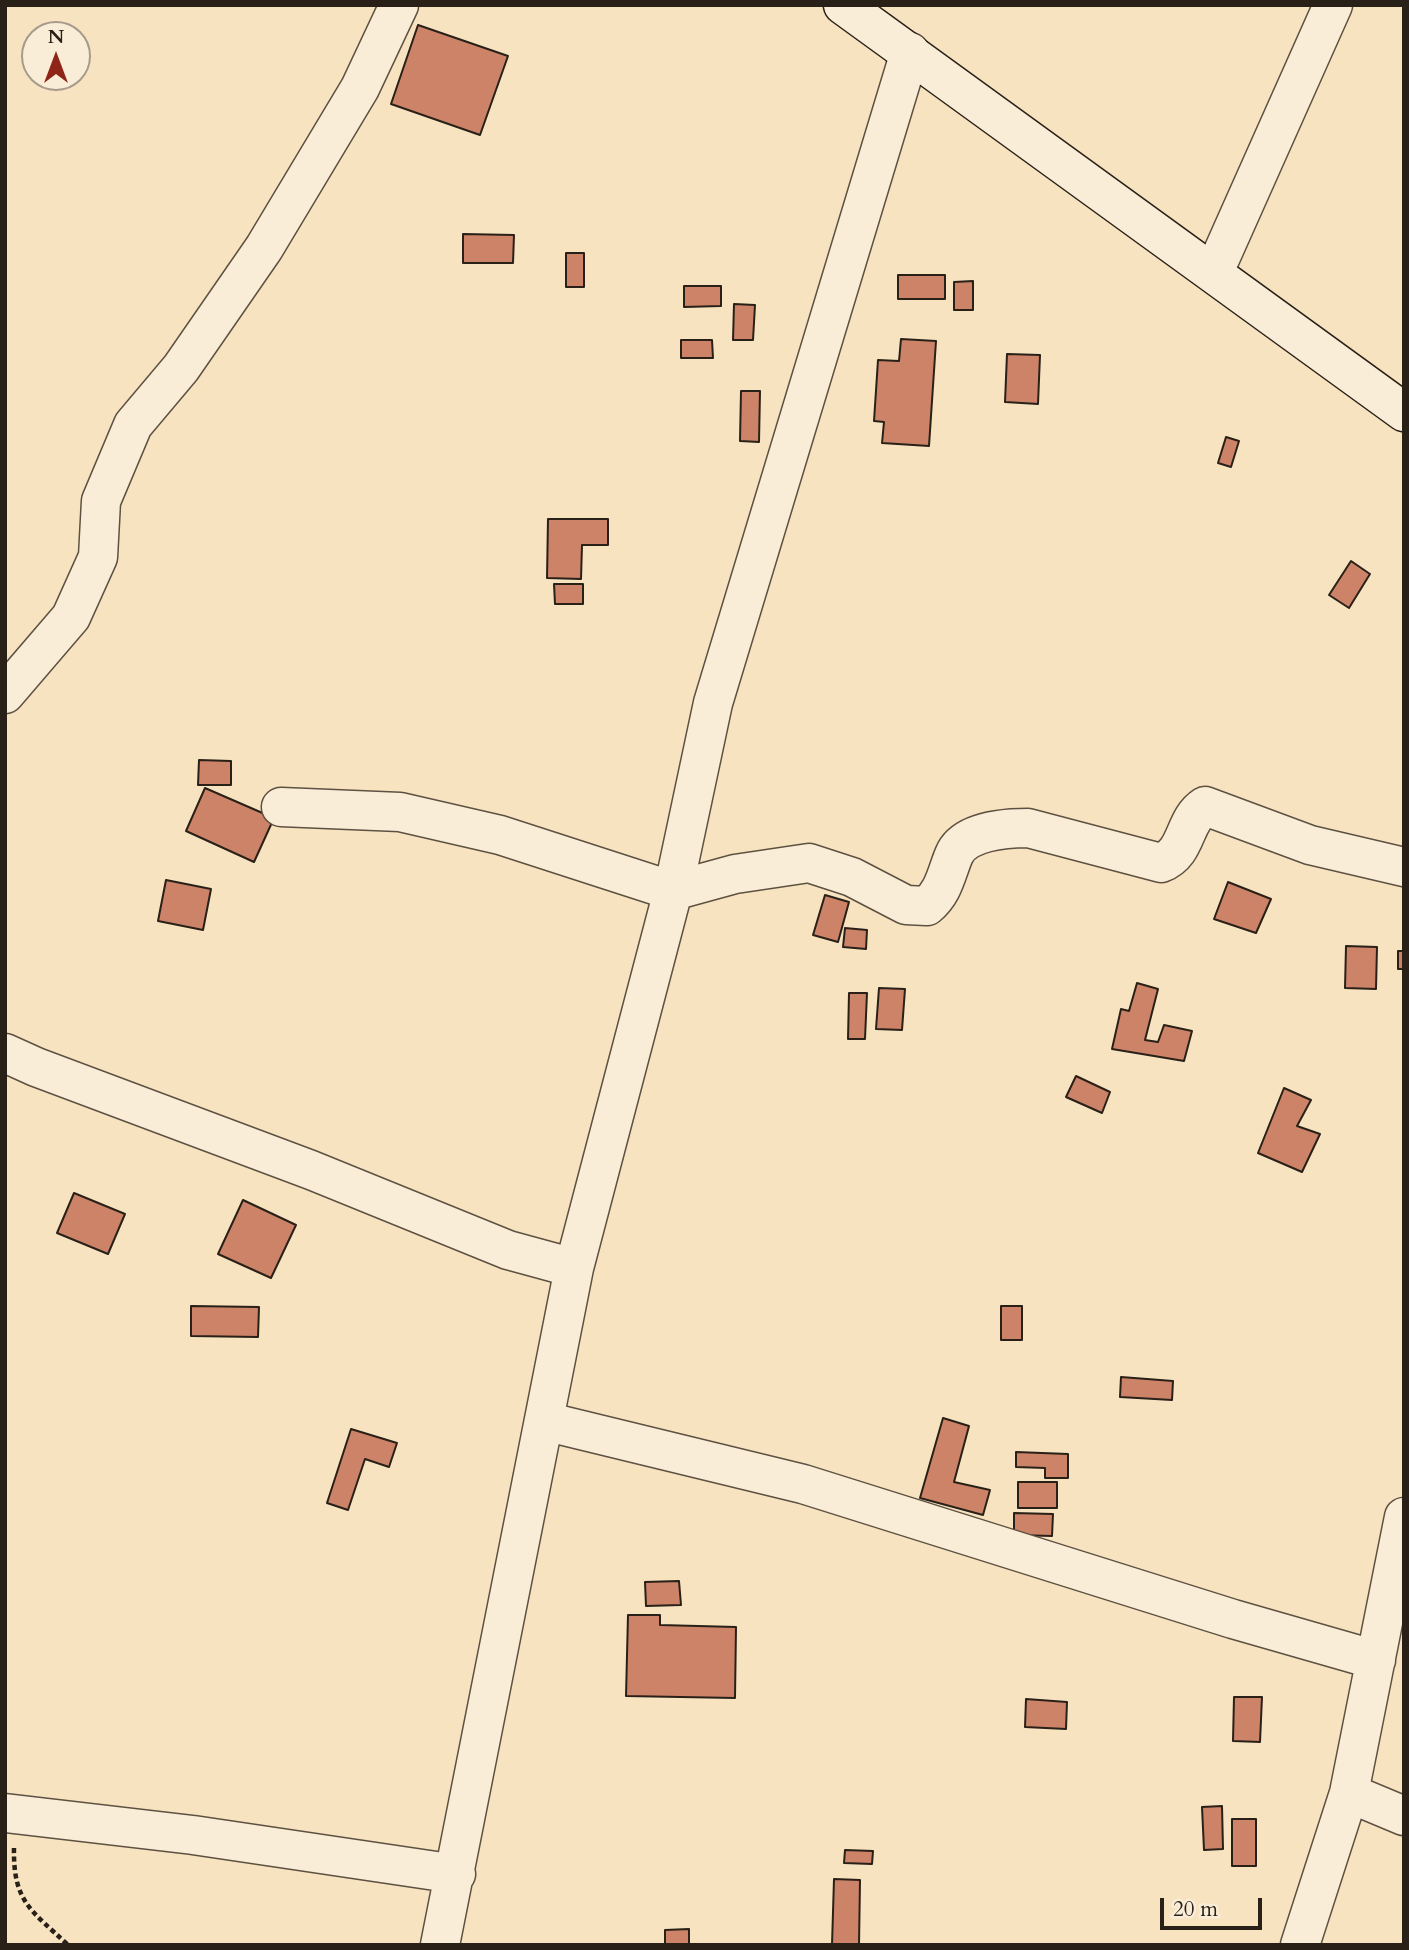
<!DOCTYPE html>
<html>
<head>
<meta charset="utf-8">
<style>
  body { margin:0 }
  #map { position:relative; width:1409px; height:1950px; overflow:hidden; background:#f8e3c1; font-family:Cardo,serif }
  canvas { display:block }
  .frame { position:absolute; inset:0; border:7px solid #292018; pointer-events:none }
  .north { position:absolute; left:21px; top:21px; width:70px; height:70px; box-sizing:border-box; background:#faedd7; border:2px solid #a69b8b; border-radius:50%; rotate:0deg; font-size:19px; font-weight:700; line-height:28px; text-align:center; color:#292018 }
  .north::after { content:''; display:block; margin:auto; width:24px; height:32px; background:#8f2418; clip-path:polygon(50% 0,100% 100%,50% 72%,0 100%) }
  .scale { position:absolute; left:1160px; top:1898px; width:102px; height:32px; box-sizing:border-box; border:4px solid #292018; border-top:0; padding-left:9px; font-size:21px; line-height:24px; white-space:nowrap; color:#292018; -webkit-text-stroke:5px #faedd7; paint-order:stroke }
</style>
</head>
<body>
<div id="map">
<canvas width="1409" height="1950"></canvas>
<div class="frame"></div>
<div class="north">N</div>
<div class="scale">20 m</div>
</div>
<script>
const g = document.querySelector('canvas').getContext('2d');
g.lineJoin = 'round';
function fillPath(path, color) { g.fillStyle = color; g.fill(path, 'evenodd'); }
function strokePath(path, color, width, dash) { g.strokeStyle = color; g.lineWidth = width; g.lineCap = dash ? 'butt' : 'round'; g.setLineDash(dash || []); g.stroke(path); }
const building = new Path2D(`
  M418,25l90,31 -28,79 -89,-31z
  M463,234l51,1 -1,28h-50z
  M566,253h18v34h-18z
  M898,275h47v24h-47z
  M973,281v29h-19v-28z
  M684,286h37v20l-37,1z
  M734,304l21,1 -2,35h-20z
  M901,339l35,2 -7,105 -47,-3 2,-21 -10,-1 4,-61 21,1z
  M681,340h31l1,18h-32z
  M1007,354l33,1 -2,49 -33,-2z
  M741,391h19l-1,51 -19,-1z
  M1226,437l13,4 -8,26 -13,-4z
  M548,519h60v26h-26l-1,34 -34,-1z
  M1351,561l19,13 -21,34 -20,-13z
  M554,584h29v20h-28z
  M199,760l32,1v24h-33z
  M205,788l69,30 -20,44 -68,-31z
  M166,880l45,9 -8,41 -45,-9z
  M1228,882l43,17 -15,34 -42,-14z
  M825,895l24,7 -11,40 -25,-7z
  M845,928l22,2 -1,19 -23,-2z
  M1346,946l31,1 -1,42 -31,-1z
  M1398,951h6v18h-6z
  M1137,983l21,6 -13,51 13,2 6,-17 28,6 -8,30 -72,-12 9,-40 8,2z
  M879,988l26,1 -3,41 -26,-1z
  M849,993h18l-2,46h-17z
  M1076,1076l34,16 -8,21 -36,-16z
  M1284,1088l27,12 -14,26 23,8 -18,38 -44,-19z
  M74,1193l51,21 -17,40 -51,-21z
  M243,1200l53,25 -25,53 -53,-24z
  M191,1306l68,1 -1,30 -67,-1z
  M1001,1306h21v34h-21z
  M1121,1377l52,4 -1,19 -52,-3z
  M943,1418l26,8 -15,56 36,8 -7,25 -63,-17z
  M351,1429l46,14 -8,24 -24,-8 -17,51 -21,-7z
  M1016,1452l52,2v24h-23v-10l-29,-1z
  M1018,1482h39v26h-39z
  M1014,1513l39,1 -1,22 -38,-1z
  M679,1581l2,24 -35,1 -1,-24z
  M628,1615h32v10l76,2 -1,71 -109,-2z
  M1234,1697h28l-2,45 -27,-1z
  M1026,1699l41,3 -1,27 -41,-2z
  M1222,1806l1,43 -19,1 -2,-43z
  M1232,1819h24v47h-24z
  M845,1850l28,1 -1,13 -28,-1z
  M834,1879l26,1 -1,65h-27z
  M689,1929v16h-24v-15z`);
fillPath(building, '#cc8368');
strokePath(building, '#292018', 2);
const minor = new Path2D(`
  M1214,272l119,-267
  M5,694l66,-77 27,-60 3,-56 32,-76 48,-57 83,-120 96,-160 39,-83
  M281,807l119,5 100,23 173,56 62,-17 74,-11 43,14 54,28 21,1c17,-14 19,-32 27,-51 10,-24 52,-27 74,-27l133,35c27,-10 22,-43 44,-57l105,39 94,22
  M5,1053l31,14 275,103 197,80 66,18
  M544,1421l259,63 430,135 143,41
  M1349,1793l55,23
  M5,1813l188,22 263,39
  M440,1945l134,-677 99,-377 40,-188 197,-651
  M1300,1945l49,-152 55,-276`);
const secondary = new Path2D(`
  M843,5l561,407`);
strokePath(minor, '#5d5142', 41);
strokePath(secondary, '#292018', 41);
strokePath(new Path2D(`
  M14,1848c-1,54 17,62 54,97`), '#292018', 4.5, [5, 3.5]);
strokePath(minor, '#faedd7', 38);
strokePath(secondary, '#faedd7', 38);
</script>
</body>
</html>
